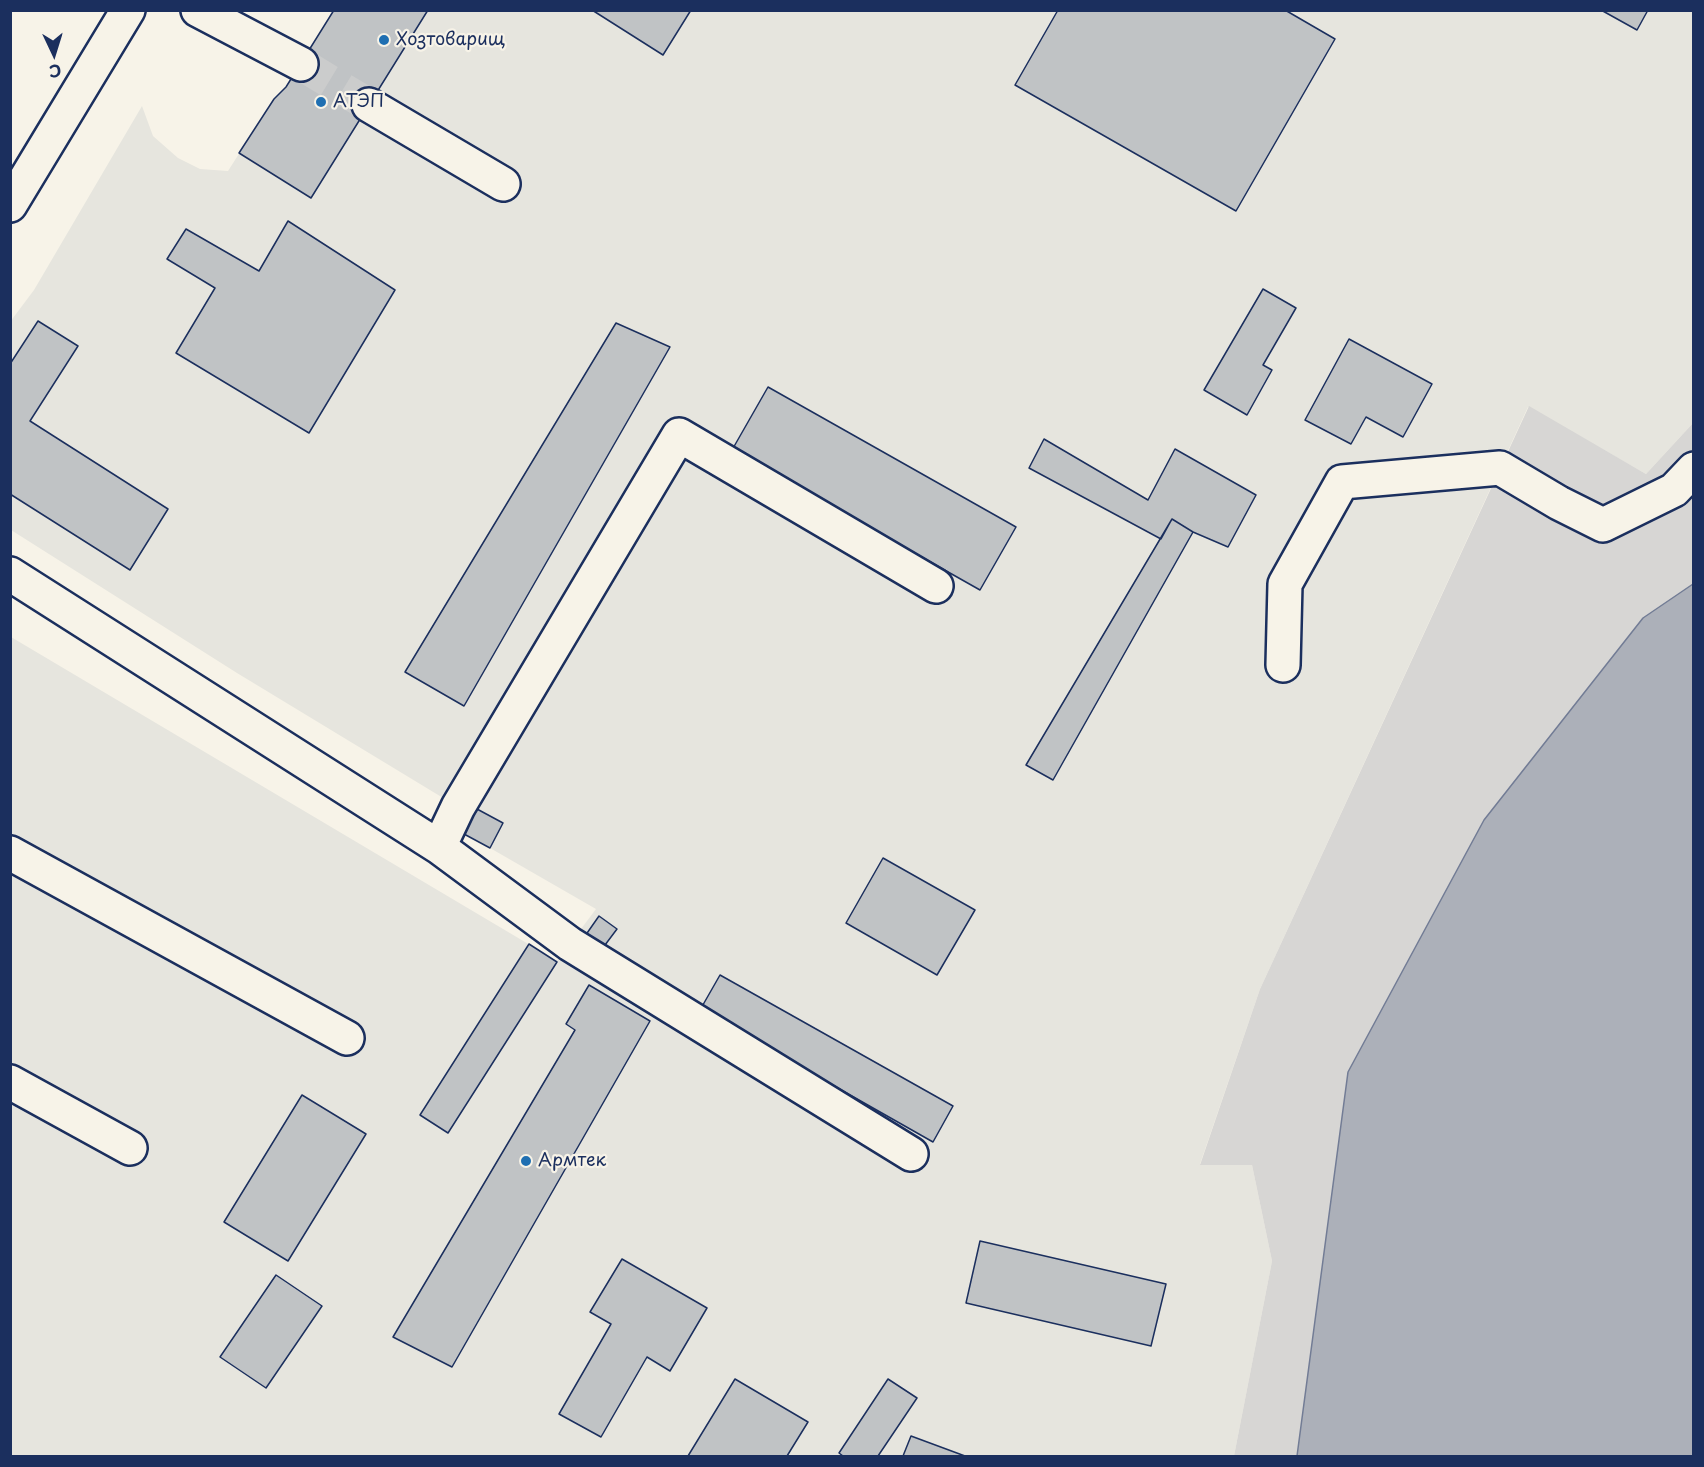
<!DOCTYPE html>
<html>
<head>
<meta charset="utf-8">
<style>
  body { margin:0 }
  #map { position:relative; width:1704px; height:1467px; overflow:hidden; background:#f7f3e8; font-family:"Playpen Sans",sans-serif }
  canvas { display:block }
  .frame { position:absolute; inset:0; border:12px solid #1b2f5e; pointer-events:none }
  .north { position:absolute; left:24px; top:24px; width:60px; height:60px; -webkit-text-stroke:4px #f7f3e8; paint-order:stroke; rotate:176deg; font-size:16px; font-weight:700; line-height:24px; text-align:center; color:#1b2f5e }
  .north::after { content:''; display:block; margin:auto; width:21px; height:27px; background:#1b2f5e; clip-path:polygon(50% 0,100% 100%,50% 72%,0 100%) }
</style>
</head>
<body>
<div id="map">
<canvas width="1704" height="1467"></canvas>
<div class="frame"></div>
<div class="north">С</div>
</div>
<script>
const g = document.querySelector('canvas').getContext('2d');
g.lineJoin = 'round';
function fillPath(path, color) { g.fillStyle = color; g.fill(path, 'evenodd'); }
function strokePath(path, color, width, dash) { g.strokeStyle = color; g.lineWidth = width; g.lineCap = dash ? 'butt' : 'round'; g.setLineDash(dash || []); g.stroke(path); }
function label(font, color, halo, rows, align = 'center') {
  g.font = font + ' "Playpen Sans",sans-serif'; g.lineWidth = 4.5; g.setLineDash([]); g.textBaseline = 'middle'; g.strokeStyle = halo; g.fillStyle = color; for (const [text, x, y, turn = 0] of rows) {
    g.save(); g.translate(x, y); g.rotate((+turn || 0) * Math.PI / 180); g.textAlign = isNaN(turn) ? turn : align; if (halo) g.strokeText(text, 0, 0); g.fillText(text, 0, 0); g.restore();
  }
}
fillPath(new Path2D(`
  M334,11h1359v412l-47,51 -118,-67 -268,582 -60,175 52,1 20,96 -38,195h-1223v-819l546,324 39,-52 -106,-61 12,-25 -25,-14 -19,-2 -221,-134 -226,-143 -1,-208 24,-32 108,-184 11,30 25,22 22,11 28,2 46,-72 12,-12z`), '#e6e5de');
fillPath(new Path2D(`
  M1529,406l117,68 47,-51v1033h-459l38,-195 -20,-96h-52l60,-176z`), '#d7d6d4');
const water = new Path2D(`
  M1693,584v872h-396l51,-384 136,-252 159,-202z`);
fillPath(water, '#acb0b9');
strokePath(water, '#727c95', 1.5);
const building = new Path2D(`
  M334,10h94l-117,188 -72,-45 35,-54 12,-12z
  M592,10h99l-28,45z
  M1058,10h227l50,29 -99,172 -221,-126z
  M1601,10h47l-11,20z
  M288,221l107,69 -86,143 -133,-80 39,-65 -48,-29 19,-30 73,42z
  M1263,289l33,19 -33,57 9,5 -25,45 -43,-25z
  M38,321l40,25 -48,75 138,88 -38,61 -120,-76v-130z
  M616,323l54,24 -206,359 -59,-34z
  M1349,339l83,45 -29,53 -37,-20 -15,27 -46,-24z
  M768,387l248,140 -36,63 -248,-140z
  M1044,439l104,61 27,-51 81,46 -28,52 -35,-15 -21,-13 -11,20 -132,-71z
  M1172,519l21,13 -140,248 -27,-15z
  M477,809l26,14 -13,25 -26,-14z
  M883,858l92,52 -38,65 -91,-52z
  M599,916l18,13 -15,20 -17,-13z
  M529,944l28,18 -109,171 -28,-18z
  M720,975l233,131 -20,36 -233,-132z
  M589,985l61,36 -198,346 -59,-30 182,-307 -9,-6z
  M302,1095l64,39 -78,127 -64,-39z
  M980,1241l186,43 -15,62 -185,-43z
  M622,1259l85,49 -37,63 -23,-14 -46,80 -42,-23 52,-90 -21,-12z
  M276,1275l46,31 -56,82 -46,-31z
  M735,1379l73,43 -21,34h-99z
  M888,1379l29,19 -39,58h-35l-4,-3z
  M911,1436l54,20h-62z`);
fillPath(building, '#c0c3c5');
strokePath(building, '#1b2f5e', 1.5);
strokePath(new Path2D(`
  M301,64l68,41`), '#cbcccc', 33, [33, 16]);
const minor = new Path2D(`
  M198,10l103,54
  M369,105l134,79
  M10,574l429,273 131,97 341,210
  M1283,665l2,-81 57,-102 158,-14 59,35 44,22 71,-35 20,-21
  M439,847l19,-40 221,-372 257,151
  M10,853l337,185
  M10,1082l120,66`);
const major = new Path2D(`
  M10,205l118,-195`);
strokePath(minor, '#1b2f5e', 38);
strokePath(major, '#1b2f5e', 38);
strokePath(minor, '#f7f3e8', 33);
strokePath(major, '#f7f3e8', 33);
for (const [x, y, r, color] of [
  [384,40,6,"#1f6fb2"],
  [321,102,6,"#1f6fb2"],
  [526,1161,6,"#1f6fb2"]
]) { const dot = new Path2D(); dot.arc(x, y, r, 0, 2 * Math.PI); g.fillStyle = color; g.fill(dot); strokePath(dot, '#f7f3e8', 2); }
label('18px', '#1b2f5e', '#f7f3e8', [
  ["Хозтоварищ",396,40],
  ["АТЭП",333,102],
  ["Армтек",538,1161]
], 'left');
</script>
</body>
</html>
